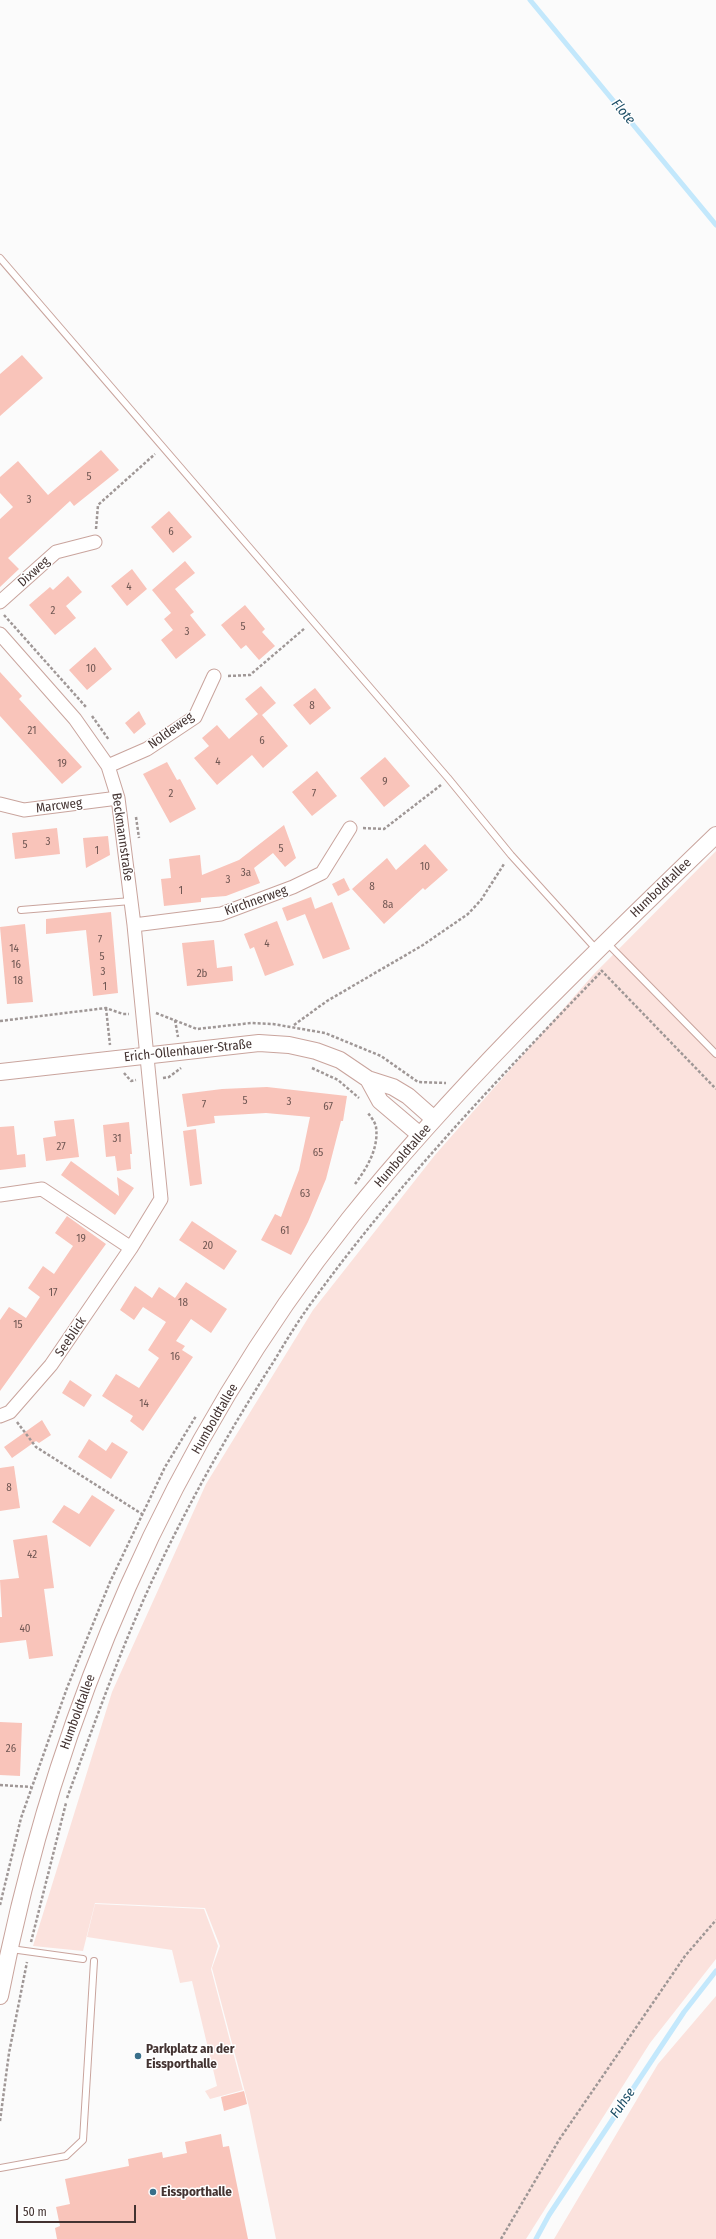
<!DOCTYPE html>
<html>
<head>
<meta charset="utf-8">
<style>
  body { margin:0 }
  #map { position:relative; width:716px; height:2239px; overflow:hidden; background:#fbfbfb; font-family:"Fira Sans Condensed",sans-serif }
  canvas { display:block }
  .scale { position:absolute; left:16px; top:2205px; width:120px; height:18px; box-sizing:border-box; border:2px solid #433331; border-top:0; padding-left:5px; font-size:12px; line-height:14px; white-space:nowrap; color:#433331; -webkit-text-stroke:3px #fff; paint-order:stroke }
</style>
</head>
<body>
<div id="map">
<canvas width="716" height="2239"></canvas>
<div class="scale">50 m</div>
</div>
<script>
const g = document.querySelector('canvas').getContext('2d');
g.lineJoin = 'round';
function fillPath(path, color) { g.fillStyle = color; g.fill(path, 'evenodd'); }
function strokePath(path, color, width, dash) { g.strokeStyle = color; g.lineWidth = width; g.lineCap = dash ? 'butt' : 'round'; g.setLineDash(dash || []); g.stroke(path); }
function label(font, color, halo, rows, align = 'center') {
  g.font = font + ' "Fira Sans Condensed",sans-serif'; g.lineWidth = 3; g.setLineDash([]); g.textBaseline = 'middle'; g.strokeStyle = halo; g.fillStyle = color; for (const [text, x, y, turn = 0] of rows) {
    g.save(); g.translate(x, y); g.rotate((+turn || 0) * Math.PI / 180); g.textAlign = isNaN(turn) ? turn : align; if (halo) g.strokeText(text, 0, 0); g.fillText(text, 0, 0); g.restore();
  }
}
fillPath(new Path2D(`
  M716,851v1108l-66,84 -124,196h-250l-27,-132 -37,-139 8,-22 -15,-38 -110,-5 -12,48 -50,-5 79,-254 94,-208 107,-174 122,-155 158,-180z
  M95,1904l109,5 14,37 -7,23 32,121 -33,9 -5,-8 12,-5 -25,-105 -12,2 -8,-33 -85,-13z
  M716,1996v243h-162l104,-175z`), '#fbe2dd');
strokePath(new Path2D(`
  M530,0l186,225
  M536,2239l13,-24 135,-203 32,-41`), '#c3e8fc', 5);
fillPath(new Path2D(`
  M22,355l21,23 -43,38v-42z
  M101,450l18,20 -45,36 -4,-5 -62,57 11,11 -19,18v-68l13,-12 -13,-14v-16l18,-16 30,34z
  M169,511l23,26 -19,16 -22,-26z
  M185,561l10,12 -20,16 19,23 -4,3 16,20 -30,24 -15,-19 12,-10 -9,-11 7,-6 -19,-23z
  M132,569l15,20 -20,17 -16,-20z
  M68,576l14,16 -16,14 10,12 -21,17 -26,-30 21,-18 3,3z
  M245,605l20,24 -3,3 13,14 -16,14 -13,-15 -5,4 -20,-24z
  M95,647l17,22 -25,21 -18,-20z
  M0,672l22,24 -3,3 63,68 -20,17 -62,-68z
  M261,686l15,17 -14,12 26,31 -25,22 -11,-13 -35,30 -23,-27 15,-12 -7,-8 15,-13 12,14 29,-25 -13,-15z
  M315,688l16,20 -21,17 -17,-20z
  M139,711l7,13 -12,10 -9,-11z
  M385,757l25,29 -26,21 -24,-29z
  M167,762l10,18 3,-1 16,30 -26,14 -27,-49z
  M317,771l20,25 -25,20 -20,-24z
  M284,825l12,33 -11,9 -12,-14 -19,15 6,15 -34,13 -25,2v4l-37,4 -3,-27 10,-1 -2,-19 31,-4 2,20 37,-15z
  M57,828l3,26 -45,5 -3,-26z
  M108,836l2,19 -24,13 -3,-30z
  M425,844l23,26 -23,20 -2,-2 -39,36 -32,-35 35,-31 9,12z
  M344,878l6,12 -12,6 -6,-12z
  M311,897l4,12 17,-7 18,47 -27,10 -18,-45 -18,7 -5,-13z
  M111,912l7,81 -25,3 -7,-66 -40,4v-15z
  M277,921l17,44 -29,11 -11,-29 -4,2 -6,-15z
  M25,924l8,78 -26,2 -7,-77z
  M214,940l3,28 15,-2 1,15 -46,5 -5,-43z
  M267,1087l80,9 -4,25h-2l-15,58 -18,43 -17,33 -30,-15 14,-26 6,3 18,-47 11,-53 -44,-4 -52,3 1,7 -28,4 -5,-33 40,-5z
  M74,1119l5,38 -33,4 -3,-23 13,-2 -2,-15z
  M129,1122l3,32h-2l1,15 -14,2 -2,-15 -9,1 -3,-32z
  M14,1126l3,29 8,-1 1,13 -26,3v-43z
  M196,1129l6,55 -12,2 -7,-55z
  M71,1161l48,35 -2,-19 17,11 -19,27 -54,-40z
  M67,1216l39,28 -106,147v-71l9,-13 17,11 14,-21 -12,-9 15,-22 11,8 19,-28 -18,-13z
  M192,1221l45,30 -13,19 -45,-30z
  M186,1282l41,27 -16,24 -20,-14 -15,22 9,5 -3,4 11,7 -50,74 -13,-10 3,-5 -31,-20 14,-22 23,14 20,-30 -11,-8 18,-28 -23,-15 -9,13 -14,-10 15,-24 17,12 7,-11 16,11z
  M70,1380l22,15 -8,12 -22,-14z
  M42,1420l9,15 -12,8 -3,-2 -24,17 -8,-11z
  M89,1439l17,12 6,-9 16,10 -17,27 -33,-22z
  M14,1466l6,42 -20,3v-43z
  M92,1495l23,15 -25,37 -38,-25 12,-17 15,9z
  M47,1535l7,53 -10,1 9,67 -24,3 -3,-19 -26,3v-26h2l-2,-37 19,-2 -6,-38z
  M0,1722l22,1 -2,53 -20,-1z
  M244,2091l3,13 -23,7 -3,-14z
  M221,2134l2,13 6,-1 19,93h-191l-2,-11 5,-2 -4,-19 14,-3 -5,-25 64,-13 -1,-7 34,-7 1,6 24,-5 -2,-11z`), '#f9c4ba');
const service = new Path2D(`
  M0,258l448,520 63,77 86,95
  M21,910l110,-9
  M607,943l109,111
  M11,1949l72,10
  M0,2168l66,-12 17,-16 11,-179`);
const minor = new Path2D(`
  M0,602l56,-50 39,-10
  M0,634l75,85 33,47 10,32 16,127 27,274 -30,49 -80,117 -41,47 -10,4
  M108,766l39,-17 48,-32 19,-41
  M0,804l24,6 94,-12
  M134,925l87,-11 72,-27 29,-14 28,-45
  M0,1195l42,-6 89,59`);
const tertiary = new Path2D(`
  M0,1072l259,-29 30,2 27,6 24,9 28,19 25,8 15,9 26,23
  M368,1079l12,22 40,34
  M0,1996c54,-280 171,-553 349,-777 111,-138 240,-261 367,-384`);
strokePath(service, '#c9a49d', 8);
strokePath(minor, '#c9a49d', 15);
strokePath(tertiary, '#c9a49d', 18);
strokePath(new Path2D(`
  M96,529l2,-24 57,-51
  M4,615l82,92
  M228,676l22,-1 55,-47
  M92,716l17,24
  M136,817l3,21
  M363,828l21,1 57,-44
  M601,970l115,119
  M106,1008l4,37
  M156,1013l41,16 54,-6 22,1 52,9 56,23 37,26 28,1
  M175,1020l3,17
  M0,1021l106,-13 17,6h6
  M294,1025l33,-24 96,-56 45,-31 13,-14 23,-36
  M312,1068l26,12 21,18
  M124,1073l7,8 5,-1
  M163,1078l6,-1 12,-9
  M355,1184c12,-16 24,-36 21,-57 -1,-5 -5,-10 -8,-14
  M17,1422l19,25 106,67
  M0,1785l31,2
  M67,1798c27,-73 53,-148 86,-219 35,-75 76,-148 121,-218 12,-20 24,-40 38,-59 86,-119 188,-225 289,-330
  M0,1905l21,-87 46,-130 43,-106 55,-115 31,-51
  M31,1942l35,-139
  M0,2121l9,-68 18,-91
  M501,2239l58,-99 126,-184 31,-36`), '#9f9796', 2.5, [3, 2]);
strokePath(service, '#fff', 6);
strokePath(minor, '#fff', 13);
strokePath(tertiary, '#fff', 16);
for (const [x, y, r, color] of [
  [138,2056,4,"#396f8a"],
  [153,2192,4,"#396f8a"]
]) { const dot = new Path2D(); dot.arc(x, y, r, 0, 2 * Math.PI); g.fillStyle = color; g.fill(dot); strokePath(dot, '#fff', 1.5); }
label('11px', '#705753', null, [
  ["5",89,477],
  ["3",29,500],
  ["6",171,532],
  ["4",129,587],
  ["2",53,611],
  ["5",243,627],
  ["3",187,632],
  ["10",91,669],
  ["8",312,706],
  ["21",32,731],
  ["6",262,741],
  ["4",218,762],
  ["19",62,764],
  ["9",385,782],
  ["2",171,794],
  ["7",314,794],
  ["3",48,842],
  ["5",25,845],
  ["5",281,849],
  ["1",97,851],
  ["10",425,867],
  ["3a",246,873],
  ["3",228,880],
  ["8",372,887],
  ["1",181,891],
  ["8a",388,905],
  ["7",100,940],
  ["4",267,944],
  ["14",14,949],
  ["5",102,957],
  ["16",16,965],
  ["3",103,972],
  ["2b",202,974],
  ["18",18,981],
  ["1",105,987],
  ["5",245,1101],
  ["3",289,1102],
  ["7",204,1105],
  ["67",328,1107],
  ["31",117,1139],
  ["27",61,1147],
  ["65",318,1153],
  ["63",305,1194],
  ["61",285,1231],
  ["19",81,1239],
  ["20",208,1246],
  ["17",53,1293],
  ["18",183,1303],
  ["15",18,1325],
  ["16",175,1357],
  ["14",144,1404],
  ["8",9,1488],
  ["42",32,1555],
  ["40",25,1629],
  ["26",11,1749]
]);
label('13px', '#433331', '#fff', [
  ["Dixweg",34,572,-42],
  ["Noldeweg",171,731,-36],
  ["Marcweg",59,806,-7],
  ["Beckmannstraße",122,837,82],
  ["Humboldtallee",661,888,-44],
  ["Kirchnerweg",256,901,-20],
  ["Erich-Ollenhauer-Straße",188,1051,-6],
  ["Humboldtallee",403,1156,-49],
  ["Seeblick",71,1337,-56],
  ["Humboldtallee",215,1419,-60],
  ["Humboldtallee",78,1712,-70]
]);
label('bold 13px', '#433331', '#fff', [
  ["Parkplatz an der",146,2049],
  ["Eissporthalle",146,2064],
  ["Eissporthalle",161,2192]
], 'left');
label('italic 14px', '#1f5068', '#fff', [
  ["Flote",623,112,50],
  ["Fuhse",623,2103,-56]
]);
</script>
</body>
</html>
